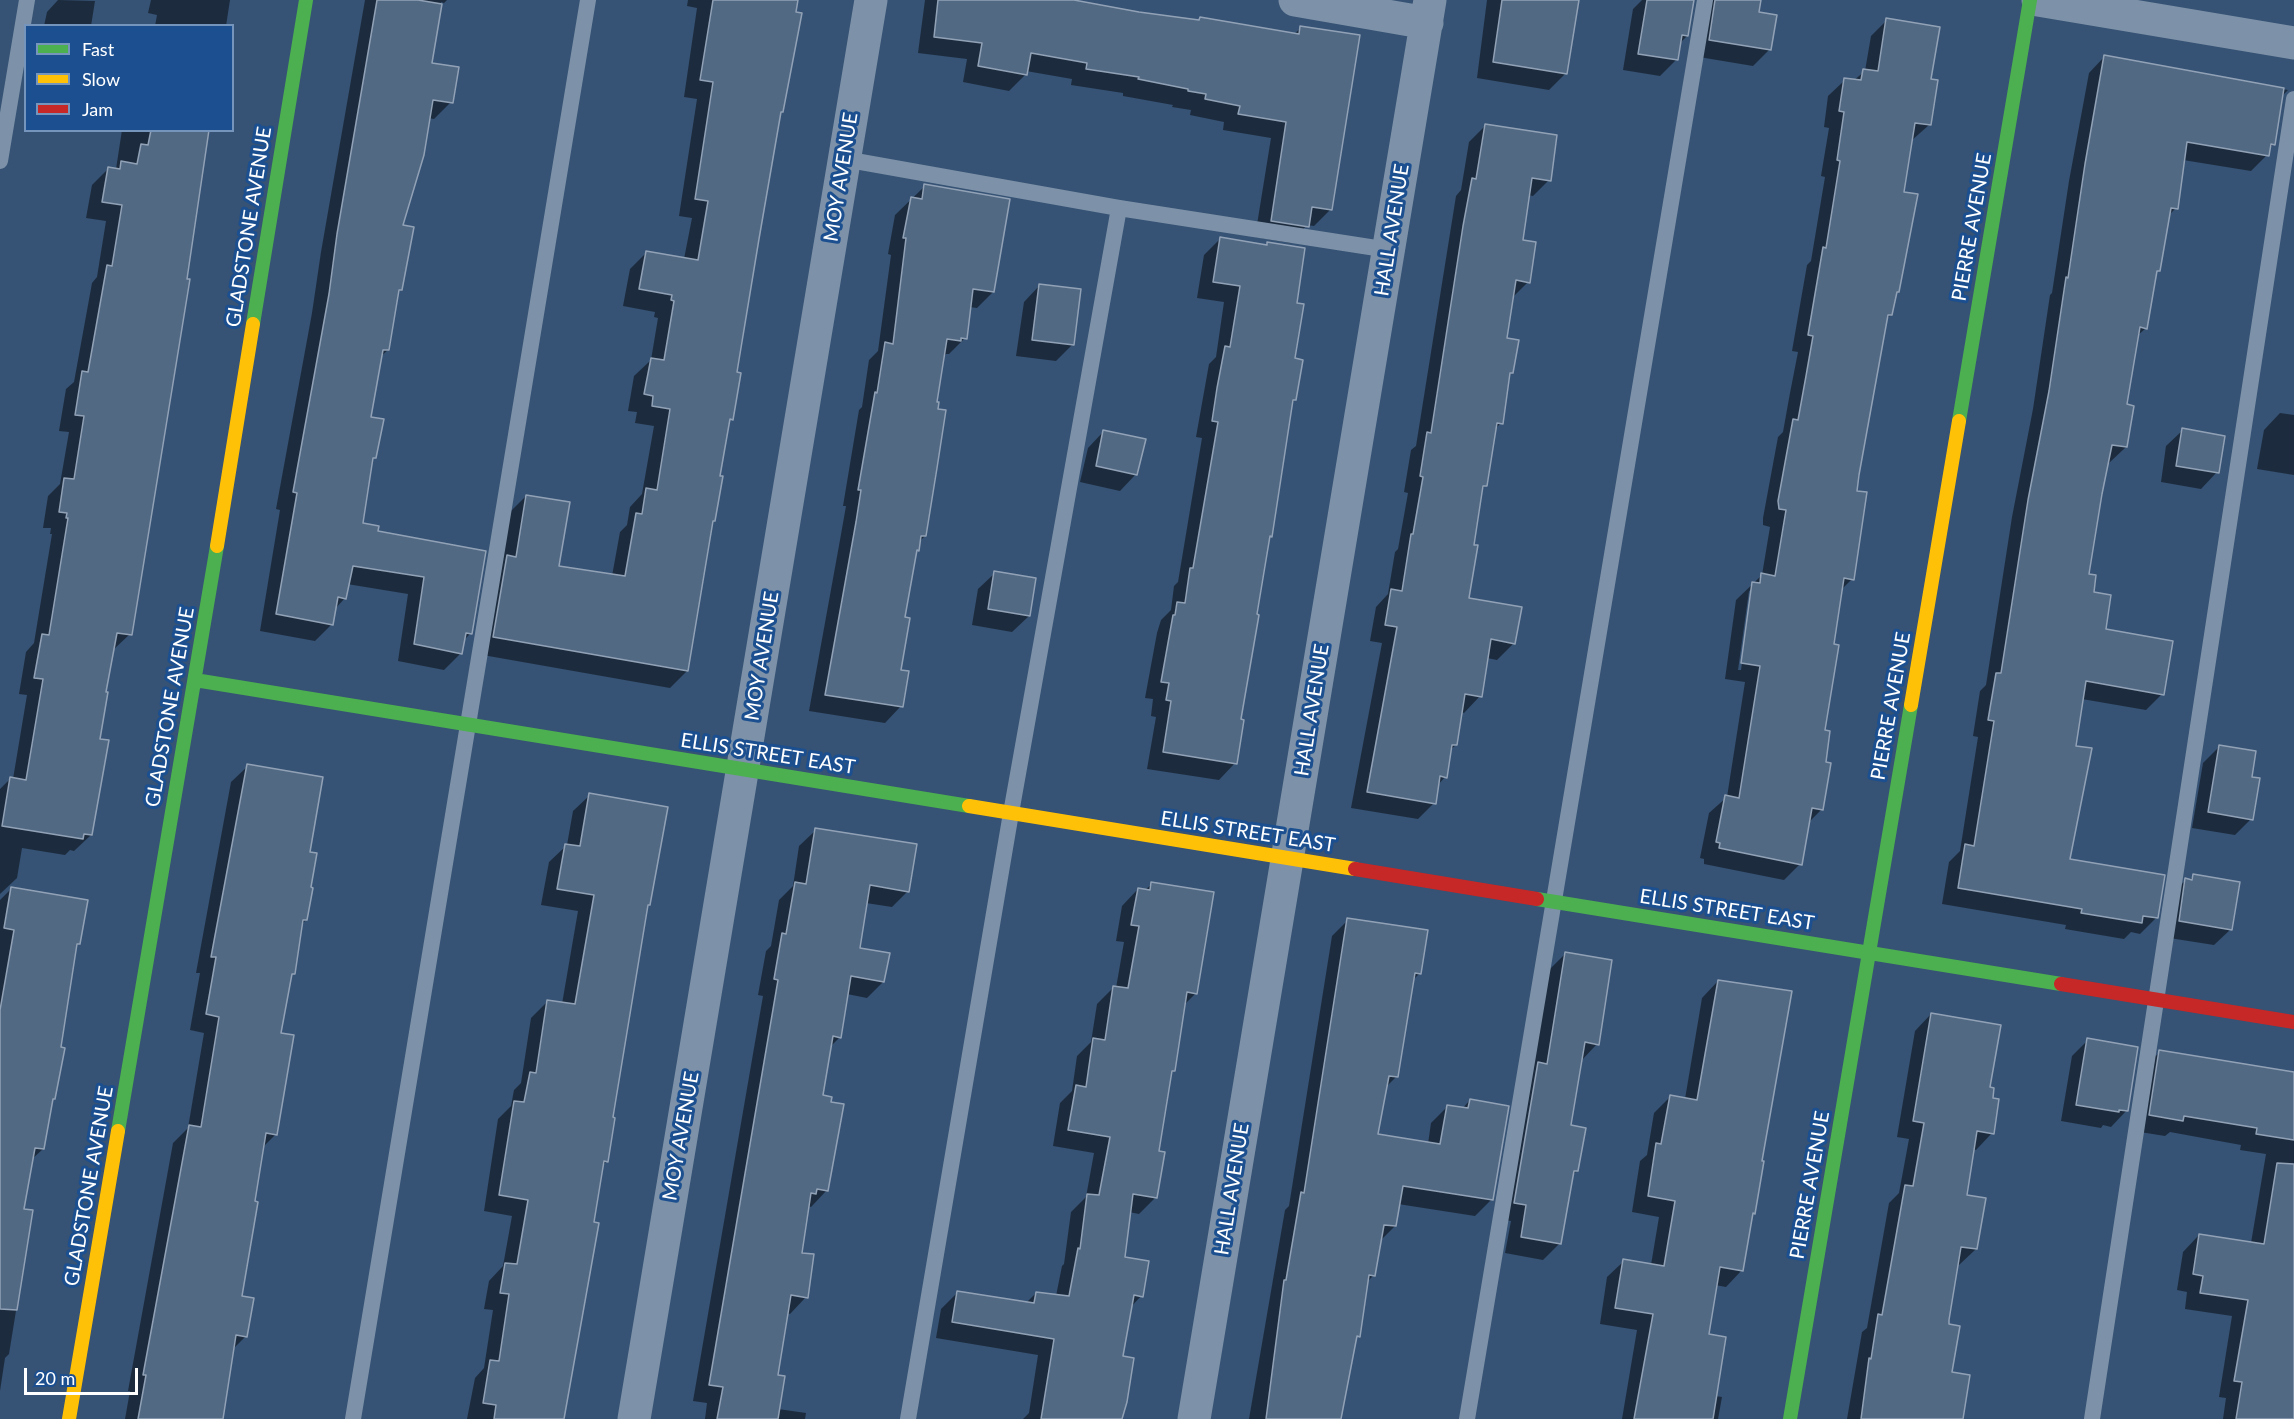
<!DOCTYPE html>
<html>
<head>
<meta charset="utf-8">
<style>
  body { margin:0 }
  #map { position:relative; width:2294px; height:1419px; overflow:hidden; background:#365274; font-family:Lato,sans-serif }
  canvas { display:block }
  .legend { position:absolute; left:24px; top:24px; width:210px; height:108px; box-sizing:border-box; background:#1b4f8f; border:2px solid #7695bc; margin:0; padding:8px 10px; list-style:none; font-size:18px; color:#fff }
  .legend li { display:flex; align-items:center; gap:12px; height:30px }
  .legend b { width:30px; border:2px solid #7695bc }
  .scale { position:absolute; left:24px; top:1368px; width:114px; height:27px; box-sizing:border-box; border:3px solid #fff; border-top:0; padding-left:8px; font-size:18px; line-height:21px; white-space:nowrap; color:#fff; -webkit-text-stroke:4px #1b4f8f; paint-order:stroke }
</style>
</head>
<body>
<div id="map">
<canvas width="2294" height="1419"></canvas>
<ul class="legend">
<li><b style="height:8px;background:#4caf50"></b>Fast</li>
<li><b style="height:8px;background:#ffc107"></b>Slow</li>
<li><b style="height:8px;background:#c62828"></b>Jam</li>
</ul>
<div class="scale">20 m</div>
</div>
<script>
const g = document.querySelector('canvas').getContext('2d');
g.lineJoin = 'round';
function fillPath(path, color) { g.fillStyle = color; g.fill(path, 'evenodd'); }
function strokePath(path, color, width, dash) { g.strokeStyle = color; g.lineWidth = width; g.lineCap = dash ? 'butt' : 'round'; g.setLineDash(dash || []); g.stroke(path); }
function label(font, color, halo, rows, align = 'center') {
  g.font = font + ' Lato,sans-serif'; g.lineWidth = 6; g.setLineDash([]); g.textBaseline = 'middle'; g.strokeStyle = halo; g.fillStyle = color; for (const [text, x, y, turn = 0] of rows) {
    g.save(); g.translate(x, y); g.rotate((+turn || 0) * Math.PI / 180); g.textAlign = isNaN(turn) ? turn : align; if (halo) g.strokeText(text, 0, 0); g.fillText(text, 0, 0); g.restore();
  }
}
fillPath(new Path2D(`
  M58,0l37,1 -4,25h-47l3,-14z
  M151,0h79l-4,26h-71l2,-11 -9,-2z
  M365,0h82l-3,3 -3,-1 -11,62 21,38 -17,17 -6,-1 -27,108v64l-4,3 -9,57 -8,7 -10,61 5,39 -4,4 -10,64 16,7 107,20 -13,81 -8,8 -2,12 -17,17 -46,-9 10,-67 -61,-10 -2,14 -10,11 -3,15 -17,17 -55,-10 20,-121 -4,-1 36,-196 9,-61z
  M688,0h109l-15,111 -3,3 -43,259 -5,46 -3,3 -10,55 -4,43 -3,3 -24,148 -17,17 -193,-34 32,-141 17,-17 32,71 54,9 8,-44 7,-7 3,-18 12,-13 12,-68 -19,-3 2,-11 -9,-1 6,-35 17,-16 7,-42 -4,-1 1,-5 -32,-6 7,-37 17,-17 37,7 8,-41 -13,-2 18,-117 -13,-2 13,-89 -10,-2z
  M925,0h140l132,22 3,-3 94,15 7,-6 29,182 -16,16 -7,-1 -16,18 -36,-6 16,-99 -48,-8 1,-8 -34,-7 1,-5 -19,-3 1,-2 -50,-9v-3l-52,-8 1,-6 -46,-8v3l-17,17 -46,-9 4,-23 -49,-6z
  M1487,0h90l-11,73 -17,17 -72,-12z
  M1642,0h51l-6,36 -7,7 -3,16 -17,17 -37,-6 10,-61z
  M1706,0h54l-3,13 13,36 -17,17 -60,-10z
  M1887,20l42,60v45l-18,16 -9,52 -7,101 -4,21 -6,5 -29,172 -4,87 -12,12 -8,54 -8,86 -2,78 -14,14 -8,41 -16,16 -80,-16v-5l-4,-1 9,-45 18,-16 18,-115 -20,-3 11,-79 26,-25 8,-48 -7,-2v-7l15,-81 5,-5 7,-39 8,-41 -6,-1 15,-86 4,-4 14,-84 -4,-1 8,-48 -5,-1 4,-31 17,-16 8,1 12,-10 6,-35zM1753,588l-12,82h-3l11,-79z
  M2105,56l71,12 56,11v2l56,9 -6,6 -7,46 -7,8 -1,5 -16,16 -68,-11 -7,48 -8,8 -10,54 -3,4 -9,54 -9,8 -11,70v41l-17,16h-2l-20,113 17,54 58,64 -16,16 -64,-11 -7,48 -6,113 88,57 -17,17 -9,-2 -7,7 -59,-10 1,-4 -124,-21 7,-42 11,-11 18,-114 -5,-1 7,-45 6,-6 26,-168 21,-108 17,-114 2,-2 17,-112 20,-108z
  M1486,125l63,55 -16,16 -5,-1 -7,46 7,41 -16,16 -7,41 7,33 -4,4 -7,47 -7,7 -9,56 -4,4 -13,109 46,44 -17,17 -10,-2 -7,38 -16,17 -3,-1 -5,33 -7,6 -4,26 -8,9 -3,17 -16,16 -67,-11 31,-165 -12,-2 6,-34 12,-13 7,-42 3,-3 10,-56 -4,-1 7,-42 5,-4 40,-250 5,-6 8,-48z
  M122,130h87l-16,97 -63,407 -18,17 -13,89 -8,95 -17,16 -4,-1 -5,5 -43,-7 -5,30 -17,16v-105l10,-10h3l14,-84 -8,-1 7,-42 8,-9 18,-109h-2l1,-6h-8l5,-32 12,-12 9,-52 -10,-1 7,-42 8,-7 18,-99 5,-6 9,-56 -20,-3 6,-33 16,-16h8z
  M925,186l68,106 -16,16 -8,-1 -4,31 -16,16h-3l-4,4 -7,45 -10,133 -6,6 -4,11 -12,65 -4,53 2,35 -16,17 -76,-12 31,-171 6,-34h-3l16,-96 3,-3 7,-47 9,-9 13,-96 -3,-1 7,-39z
  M1220,239l45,7 3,-3 27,61 -2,55 2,41 -4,4 -20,132 -3,3 -29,181 -4,43 -16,17 -72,-11 9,-52 -5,-1 2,-17 -8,-1 12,-65 4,-13 10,-10 3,-24 4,-4 24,-144 -6,-1 13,-73 7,-7 8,-55 -27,-4 7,-43z
  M1040,285l32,60 -16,16 -40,-5 8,-54z
  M2280,413l14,2v60l-37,-6 7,-39z
  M2183,430l34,42 -16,17 -40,-7 5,-36z
  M1104,431l32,43 -16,17 -40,-9 8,-34z
  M995,573l34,43 -17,16 -40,-7 6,-36z
  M2220,746l30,32 1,41 -16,16 -43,-7 11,-65z
  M248,766l60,87 -2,67 -5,5 -8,48 -3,4 -10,57 -5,101 -13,13 -22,149 6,39 -14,14 -11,69h-96l5,-28h-2l45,-248 15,-15 16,-95 -14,-3 10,-57h-4l35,-191z
  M590,795l59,110 -3,2 -35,211 -4,43 -5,5 -39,253h-96l8,-41 9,-10 9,-58 -9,-1 5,-28 14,-15 9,-50 -28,-5 14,-92 13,-13 3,-16 7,-7 10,-65 17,-17 14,3 16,-93 -37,-6 8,-43 18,-17 6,-34z
  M816,830l92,61 -16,16 -26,-4 -7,46 24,33 -16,16 -20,-4 -7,43 -10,10 -8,50 5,93 -16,17 -3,-1 -8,48 6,43 -16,17 -3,-1 -10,63 1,33 28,4 -1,6h-100l2,-16 -14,-2 70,-405 -5,-1 8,-44 5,-5 8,-46 14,-14 6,-40z
  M2194,876l37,53 -17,16 -51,-8 6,-41 17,-16h3z
  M1152,884l44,109 -12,12 -11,66 -3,3 -13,78 -1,45 -17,17 -10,-2 -6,46 18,38 -10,11 -10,50v62h-98l6,-6 9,-58 -102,-17 5,-29 16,-16 69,10 10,-10 20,3 6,-30 2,-2 7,-52 15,-15 8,-44 -41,-7 7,-43 12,-12 5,-35 14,-14 6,-38 17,-17 2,1 8,-46 -8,-1 6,-35 16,-17 7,1z
  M11,889l68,55 -4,3 -16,101 -5,50 -3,4 -8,47 -12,11 -8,50 9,2 -23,142 -4,4 -5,33v-491z
  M1348,920l72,53 -8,8 -16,96 -11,11 -9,47 52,9 3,-21 17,-17 14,3 8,-9 22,99 -17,17 -77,-12 -3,22 -15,15 -6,34 -8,8 -8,53 -3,3 -15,80h-91l36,-209 4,-4 43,-270z
  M1565,954l32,90 -16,17 -12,66 8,44 -6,5 -11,67 -17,17 -38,-7 6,-32 -13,-2 51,-249z
  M1718,981l42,181 -6,51 -3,2 -9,55 -16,17 -11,-2 -8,50 8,61 7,1 -4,22h-96l15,-89 -37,-6 7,-47 17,-16 27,4 8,-48 -27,-5 8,-51 7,-6 7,-42 16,-16 15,2 17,-101z
  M1931,1014l57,75 4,44 -16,17 -4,-1 -7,47 11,53 -17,16h-2l-10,55 4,53 10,46h-114l15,-87 5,-4 22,-125 10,-10 10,-54 -12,-2 18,-106z
  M2088,1040l39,70 -16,17 -8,-2 -2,3 -40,-7 11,-65z
  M2160,1052l134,22v345h-71l3,-21 -7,-1 13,-81 -47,-7 2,-17 -10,-2 6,-38 16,-17 52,8 15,-89 -26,-4 1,-5 -71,-13 -5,4 -31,-5 9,-63z`), '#0007');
const building = new Path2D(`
  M377,0h41l24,4 -10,59 27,4 -6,36 -20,-3 -9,55 -21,70 11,2 -12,63h-3l-10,60h-6l-12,67 13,2 -8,39h-3l-10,65 16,3 -1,5 108,20 -14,83 -6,-1 -4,21 -48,-10 10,-67 -71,-11 -7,33 -8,-2 -5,28 -57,-11 21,-121 -4,-1 36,-198 8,-60z
  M713,0h85l-2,12 6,1 -19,99h-2l-22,127 -22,133 4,1 -8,47 -3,-1 -10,57h3l-8,45h-2l-25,150 -195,-34 14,-82 9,2 10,-62 44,7 -11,64 66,10 11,-63 6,1 4,-26 11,2 13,-81 -18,-3 1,-10 -9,-2 7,-36 13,2 10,-59 -3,-1 1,-5 -33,-6 7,-38 52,9 10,-59 -13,-2 18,-117 -13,-2z
  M938,0h136l65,12 60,8 1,-3 99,17 1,-8 60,9 -28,175 -20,-3 -3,20 -38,-6 15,-99 -48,-8 2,-8 -35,-7 1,-5 -18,-3v-2l-50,-10 1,-2 -53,-8 1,-6 -56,-10 -4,22 -49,-9 4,-23 -48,-6z
  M1502,0h77l-12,74 -74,-12z
  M1647,0h47l-6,36 -6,-1 -4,25 -40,-6z
  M1715,0h46l-2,12 18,3 -6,35 -62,-10z
  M1886,18l54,9 -9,52 7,1 -7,45 -16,-2 -11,69 14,2 -19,98h-2l-5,23h-4l-29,160 -2,16 10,1 -13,88 -10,-2 -10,66 5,1 -14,85 5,1 -4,31 5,1 -8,47 -11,-2 -10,57 -83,-17 1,-5 -4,-1 9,-47 14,3 21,-132 -19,-3 11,-81 8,1 1,-10 14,3 11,-66 -7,-1 -1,-8 15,-82 5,1 8,-44 7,-40 -5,-1 15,-88 3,1 14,-87 -3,-1 7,-48 -5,-1 5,-33 17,2 2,-11 15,2z
  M2104,55l180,33 -9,57 -4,-1 -2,12 -82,-14 -9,67 -7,-1 -11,63h-3l-10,58 -7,-2 -13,77 7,2 -7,41 -15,-2 -10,49 -13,80 7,1 -2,17 17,3 -5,34 67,12 -9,54 -78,-14 -10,65 16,2 -22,111 95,16 -7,43 -15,-2 -1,7 -61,-10 1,-4 -124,-21 7,-44 9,2 20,-125 -6,-1 8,-47h5l27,-173 21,-109 17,-114 2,1 17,-114z
  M1485,124l72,11 -6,46 -19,-3 -9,62 13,2 -6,41 -14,-3 -9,58 12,2 -6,33h-3l-7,51 -6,-1 -10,63h-4l-9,59h4l-9,53 53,9 -7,37 -24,-5 -9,58 -17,-3 -8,51h-5l-5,33 -7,-2 -4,28 -69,-12 30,-165 -12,-2 6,-36 11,2 9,-57h2l10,-57 -3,-1 7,-44 4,1 32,-207 9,-48 4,1z
  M151,130h58l-22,149h3l-58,356 -15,-2 -11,59h2l-8,47 9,1 -17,95 -8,-1 -1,5 -81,-13 8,-49 16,3 17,-101 -9,-1 8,-44 7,1 19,-117h-2l1,-5 -8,-1 5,-34 10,1 10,-63 -9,-1 7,-44 6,1 19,-107 5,1 10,-61 -20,-3 6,-35 12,2 1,-8 16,3 4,-20 7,1z
  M924,184l86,15 -16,93 -21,-3 -6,50 -6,-1v3l-14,-2 -10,63h2l-1,7 8,1 -9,58 -11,68h-5l-2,15 -2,-1 -12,67 5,1 -9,52 8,1 -6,36 -78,-12 31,-173 5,-32h-3l17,-98 2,1 8,-51 8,2 13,-106h-3l8,-41 11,2z
  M1220,237l47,8v-3l38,6 -8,55 7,1 -9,54 8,2 -7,40h-3l-21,137 -2,-1 -13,78 2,1 -18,104 3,1 -7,44 -74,-12 8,-51 -5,-1 3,-17 -8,-1 12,-67h2l2,-13 8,1 5,-35h3l25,-146 -6,-1 5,-33 8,-42 5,1 10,-61 -27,-4z
  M1039,284l42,5 -7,56 -42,-5z
  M2182,428l43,8 -6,37 -43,-7z
  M1103,430l43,9 -9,36 -41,-9z
  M994,571l42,7 -6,38 -42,-7z
  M2219,745l37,6 -4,26 8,1 -7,42 -45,-8z
  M247,764l76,13 -13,75 7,1 -6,34 2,1 -6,32h-4l-8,54h-3l-11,59 13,2 -17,100 -11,-2 -11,68 3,1 -16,94 12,2 -7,39 -11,-2 -13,84h-85l8,-44h-3l46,-250 12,2 18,-110 -13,-3 10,-57h-5z
  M589,793l79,14 -18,98h-2l-35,212 2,1 -7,44 -4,-1 -10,61 5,1 -35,196h-70l2,-14 -13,-2 7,-43 9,1 10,-67 -9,-1 5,-30 12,1 11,-64 -29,-5 15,-94 10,1 6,-30 6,1 11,-73 28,4 19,-109 -37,-6 8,-45 15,2z
  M815,828l102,16 -8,48 -39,-7 -10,63 30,5 -6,29 -33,-6 -10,62 -8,-2 -10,59 9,2 -1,5 13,2 -16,87 -11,-2 -1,5 -5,-1 -9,60 12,1 -6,44 -17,-3 -13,80 7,1 -7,43h-61l6,-32 -14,-2 69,-405 -4,-1 8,-46 4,1 9,-52 11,2z
  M2193,874l47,8 -8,48 -53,-9 6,-43 7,2z
  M1151,882l63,10 -17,102 -10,-2 -12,79h-3l-13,80 6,1 -8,46 -24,-4 -8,63 24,4 -6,36 -9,-2 -11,61 11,2 -7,44 -5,17h-81l13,-80 -102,-17 5,-31 77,12 2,-11 33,4 9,-48 2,1 7,-55 12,1 11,-58 -42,-7 8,-45 10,2 7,-49 12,2 8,-54 15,2 11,-62 -8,-1 7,-37 12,2z
  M11,887l77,13 -8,44h-3l-16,103 4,1 -10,51h-2l-9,50 -9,-1 -11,61 9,1 -16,100 -17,-1v-299l14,-80 -10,-2z
  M1347,918l81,12 -7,44 -6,-1 -17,104 -9,-1 -11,58 62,10 7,-39 21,3 2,-9 39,7 -16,94 -90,-14 -7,40 -12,-1 -9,51 -6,-1 -9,62 -3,-1 -16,83h-75l18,-139h2l15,-88 3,1z
  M1565,952l47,8 -13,85 -14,-3 -14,83 15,3 -8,43h-4l-13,73 -40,-7 5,-32 -12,-2 24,-141 9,2z
  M1718,980l74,11 -30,170h2l-9,53 -2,-1 -10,58 -23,-4 -11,67 17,3 -13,82h-79l19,-105 -38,-6 8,-49 41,7 11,-65 -27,-5 8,-53 5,1 9,-49 27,5z
  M1931,1013l70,12 -11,62 4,1 -1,10 6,1 -5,35 -17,-3 -10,64 19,3 -9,51 -16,-2 -12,73v4l11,2 -8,46 18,3 -7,44h-102l8,-61 2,1 7,-45 4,1 23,-130 8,1 11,-63 -11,-2z
  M2087,1038l51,9 -10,64 -9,-1v2l-43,-7z
  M2159,1050l135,22v68l-38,-6 1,-6 -73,-12 -1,5 -34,-6z
  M2277,1163l17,1v255h-58l6,-37 -8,-1 14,-81 -48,-7 3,-17 -10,-2 6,-40 65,10z`);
fillPath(building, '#526984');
strokePath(building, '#92a2b6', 1.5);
strokePath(new Path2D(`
  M844,159l275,49 270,42
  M0,161l27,-161
  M353,1419l235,-1419
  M908,1419l103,-606 108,-605
  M1467,1419l238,-1419
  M2092,1419l202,-1320`), '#7d92a8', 16);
strokePath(new Path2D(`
  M1295,0l132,23
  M2038,0l256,43
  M634,1419l237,-1419
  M1194,1419l236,-1419`), '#7d92a8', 33);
strokePath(new Path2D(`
  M253,324l53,-324
  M1959,421l71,-421
  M195,680l774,126
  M1537,899l524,85
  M118,1131l99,-585
  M1790,1419l121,-714`), '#4caf50', 14);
strokePath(new Path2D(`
  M217,546l36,-222
  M1911,705l48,-284
  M969,806l386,63
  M69,1419l49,-288`), '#ffc107', 14);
strokePath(new Path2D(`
  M1355,869l182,30
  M2061,984l233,38`), '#c62828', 14);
label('20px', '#fff', '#1b4f8f', [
  ["MOY AVENUE",841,177,-81],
  ["GLADSTONE AVENUE",249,227,-81],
  ["PIERRE AVENUE",1972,227,-80],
  ["HALL AVENUE",1392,230,-81],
  ["MOY AVENUE",762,656,-81],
  ["PIERRE AVENUE",1891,706,-80],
  ["GLADSTONE AVENUE",170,707,-80],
  ["HALL AVENUE",1312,710,-81],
  ["ELLIS STREET EAST",768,754,9],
  ["ELLIS STREET EAST",1248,832,9],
  ["ELLIS STREET EAST",1727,910,9],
  ["MOY AVENUE",681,1136,-80],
  ["PIERRE AVENUE",1810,1185,-80],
  ["GLADSTONE AVENUE",89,1186,-80],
  ["HALL AVENUE",1232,1189,-81]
]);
</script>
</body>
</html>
